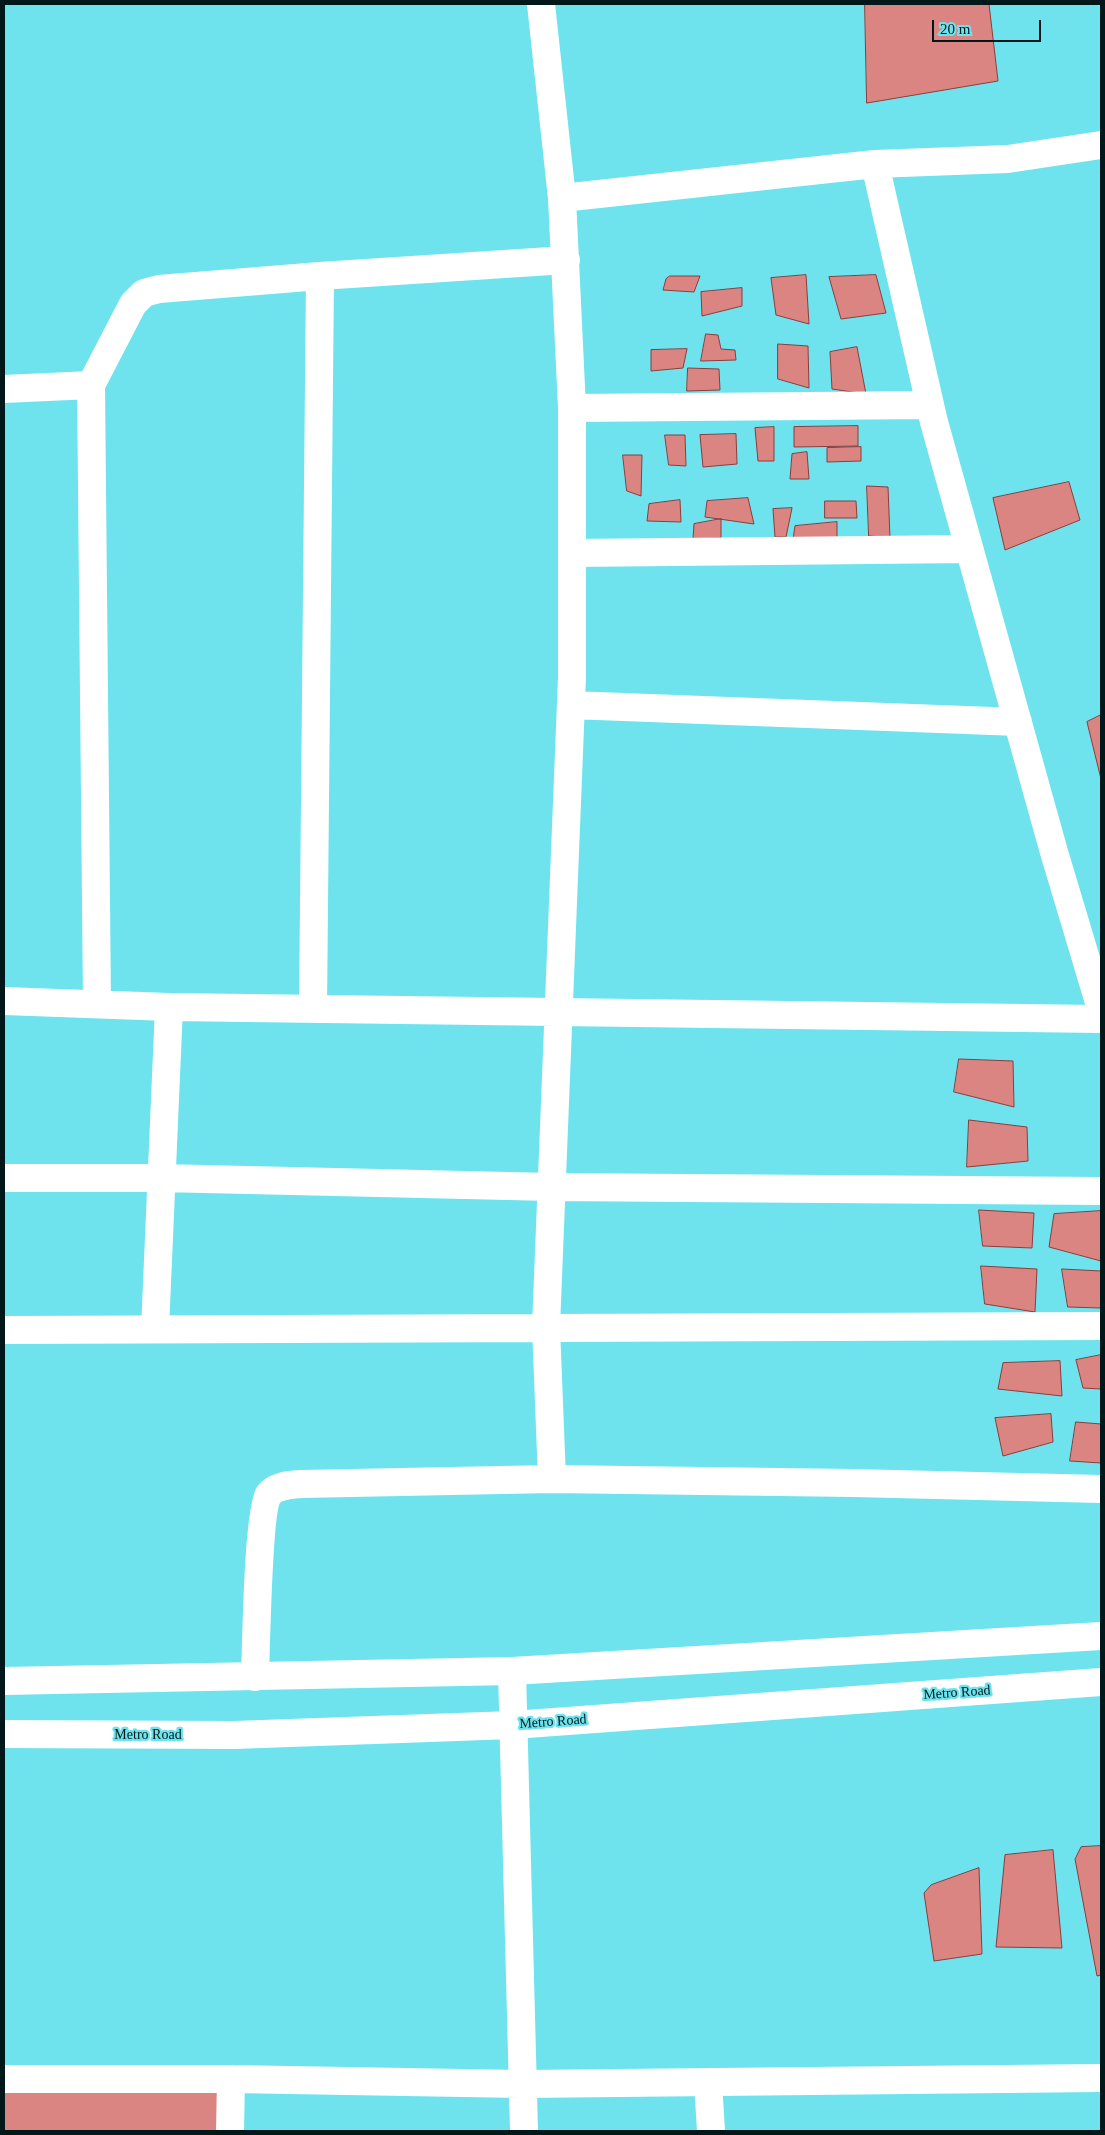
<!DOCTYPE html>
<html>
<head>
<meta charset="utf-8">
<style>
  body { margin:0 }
  #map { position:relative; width:1105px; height:2135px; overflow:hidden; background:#6ee3ed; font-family:Georgia,serif }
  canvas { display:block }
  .frame { position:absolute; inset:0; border:5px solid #00181a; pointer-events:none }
  .scale { position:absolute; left:932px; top:20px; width:109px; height:22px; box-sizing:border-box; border:2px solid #00181a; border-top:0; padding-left:6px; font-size:15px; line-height:18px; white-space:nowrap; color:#00181a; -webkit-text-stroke:4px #6ee3ed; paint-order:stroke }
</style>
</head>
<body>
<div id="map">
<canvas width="1105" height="2135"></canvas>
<div class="frame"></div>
<div class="scale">20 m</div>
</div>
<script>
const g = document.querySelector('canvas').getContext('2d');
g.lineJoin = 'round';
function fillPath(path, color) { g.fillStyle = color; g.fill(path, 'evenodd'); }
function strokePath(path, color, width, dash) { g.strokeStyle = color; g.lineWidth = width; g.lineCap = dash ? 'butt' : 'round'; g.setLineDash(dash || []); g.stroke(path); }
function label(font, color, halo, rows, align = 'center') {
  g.font = font + ' Georgia,serif'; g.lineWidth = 4.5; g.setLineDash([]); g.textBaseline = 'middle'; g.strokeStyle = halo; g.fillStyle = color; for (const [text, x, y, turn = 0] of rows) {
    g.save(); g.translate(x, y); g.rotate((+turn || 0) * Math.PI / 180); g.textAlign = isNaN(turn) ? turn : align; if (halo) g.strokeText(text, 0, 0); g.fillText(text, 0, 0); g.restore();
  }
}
const building = new Path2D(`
  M865,4h124l9,77 -131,22z
  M806,275l3,49 -33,-9 -5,-37z
  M876,275l10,38 -45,6 -12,-42z
  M670,276h30l-6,16 -31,-2 3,-11z
  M742,288v18l-40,10 -1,-24z
  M706,334l12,1 3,14 14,1 1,10 -35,1z
  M778,344l30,2 1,42 -31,-9z
  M857,347l9,47 -34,-5 -2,-37z
  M687,349l-4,19 -32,3v-21z
  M688,368l31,1 1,21 -33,1z
  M858,426v20l-64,1v-20z
  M774,427v34h-16l-3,-33z
  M736,434l1,30 -34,3 -3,-32z
  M665,435h20l1,31 -17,-1z
  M861,447v14l-34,1v-14z
  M807,452l2,27h-19l2,-25z
  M623,455h19l-1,41 -14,-5z
  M1069,482l11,38 -75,30 -12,-52z
  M867,486l21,1 2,51 -21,-2z
  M748,498l6,26 -49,-7 2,-16z
  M680,500l1,22 -34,-1 2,-17z
  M825,501h31l1,17h-32z
  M792,508l-6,29h-11l-2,-28z
  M721,519v19l-28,1 1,-15z
  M837,522v17h-44l2,-13z
  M1101,715v64l-14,-57z
  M959,1059l54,2 1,46 -60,-15z
  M969,1120l58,7 1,34 -61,6z
  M979,1210l55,3 -2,35 -49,-2z
  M1101,1211v50l-52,-14 5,-33z
  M981,1266l56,3 -2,43 -50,-8z
  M1062,1269l39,2v37l-33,-1z
  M1101,1355v34l-18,-1 -7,-28z
  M1060,1361l2,35 -64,-7 5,-26z
  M1051,1414l2,28 -50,14 -8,-38z
  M1076,1422l25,2v39l-31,-2z
  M1101,1846v129l-4,1 -22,-117 6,-12z
  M1053,1850l9,98 -66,-1 9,-92z
  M979,1868l3,86 -48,7 -10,-68 7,-8z
  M218,2084l-1,47h-213v-46z`);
fillPath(building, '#db8582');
strokePath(building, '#8a3c3c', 1);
strokePath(new Path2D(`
  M541,4l21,194
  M1101,145l-93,14 -133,5 59,258 120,430 47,157
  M875,164l-313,34 10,210v269l-26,650 6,152 302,4 247,6
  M4,389l87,-4
  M572,408l358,-3
  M572,553l397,-4
  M571,705l447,17
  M4,1001l165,6 932,12
  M97,1003l-6,-618 42,-81 11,-11 15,-4 161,-13
  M313,1008l7,-732 246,-16
  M4,1178h157l391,9 549,4
  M155,1329l14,-322
  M4,1330l1097,-4
  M512,1671l12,460
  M255,1677c1,-27 3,-168 14,-183 8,-9 21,-9 32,-10l251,-5
  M4,2079h227l291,5 579,-6
  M708,2082l3,49
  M230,2131l1,-52`), '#fff', 28);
strokePath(new Path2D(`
  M4,1681l508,-10 589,-35
  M4,1734l230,1 279,-10 588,-43`), '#fff', 28);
label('14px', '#00181a', '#6ee3ed', [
  ["Metro Road",957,1693,-4],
  ["Metro Road",553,1722,-4],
  ["Metro Road",148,1735]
]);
</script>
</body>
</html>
